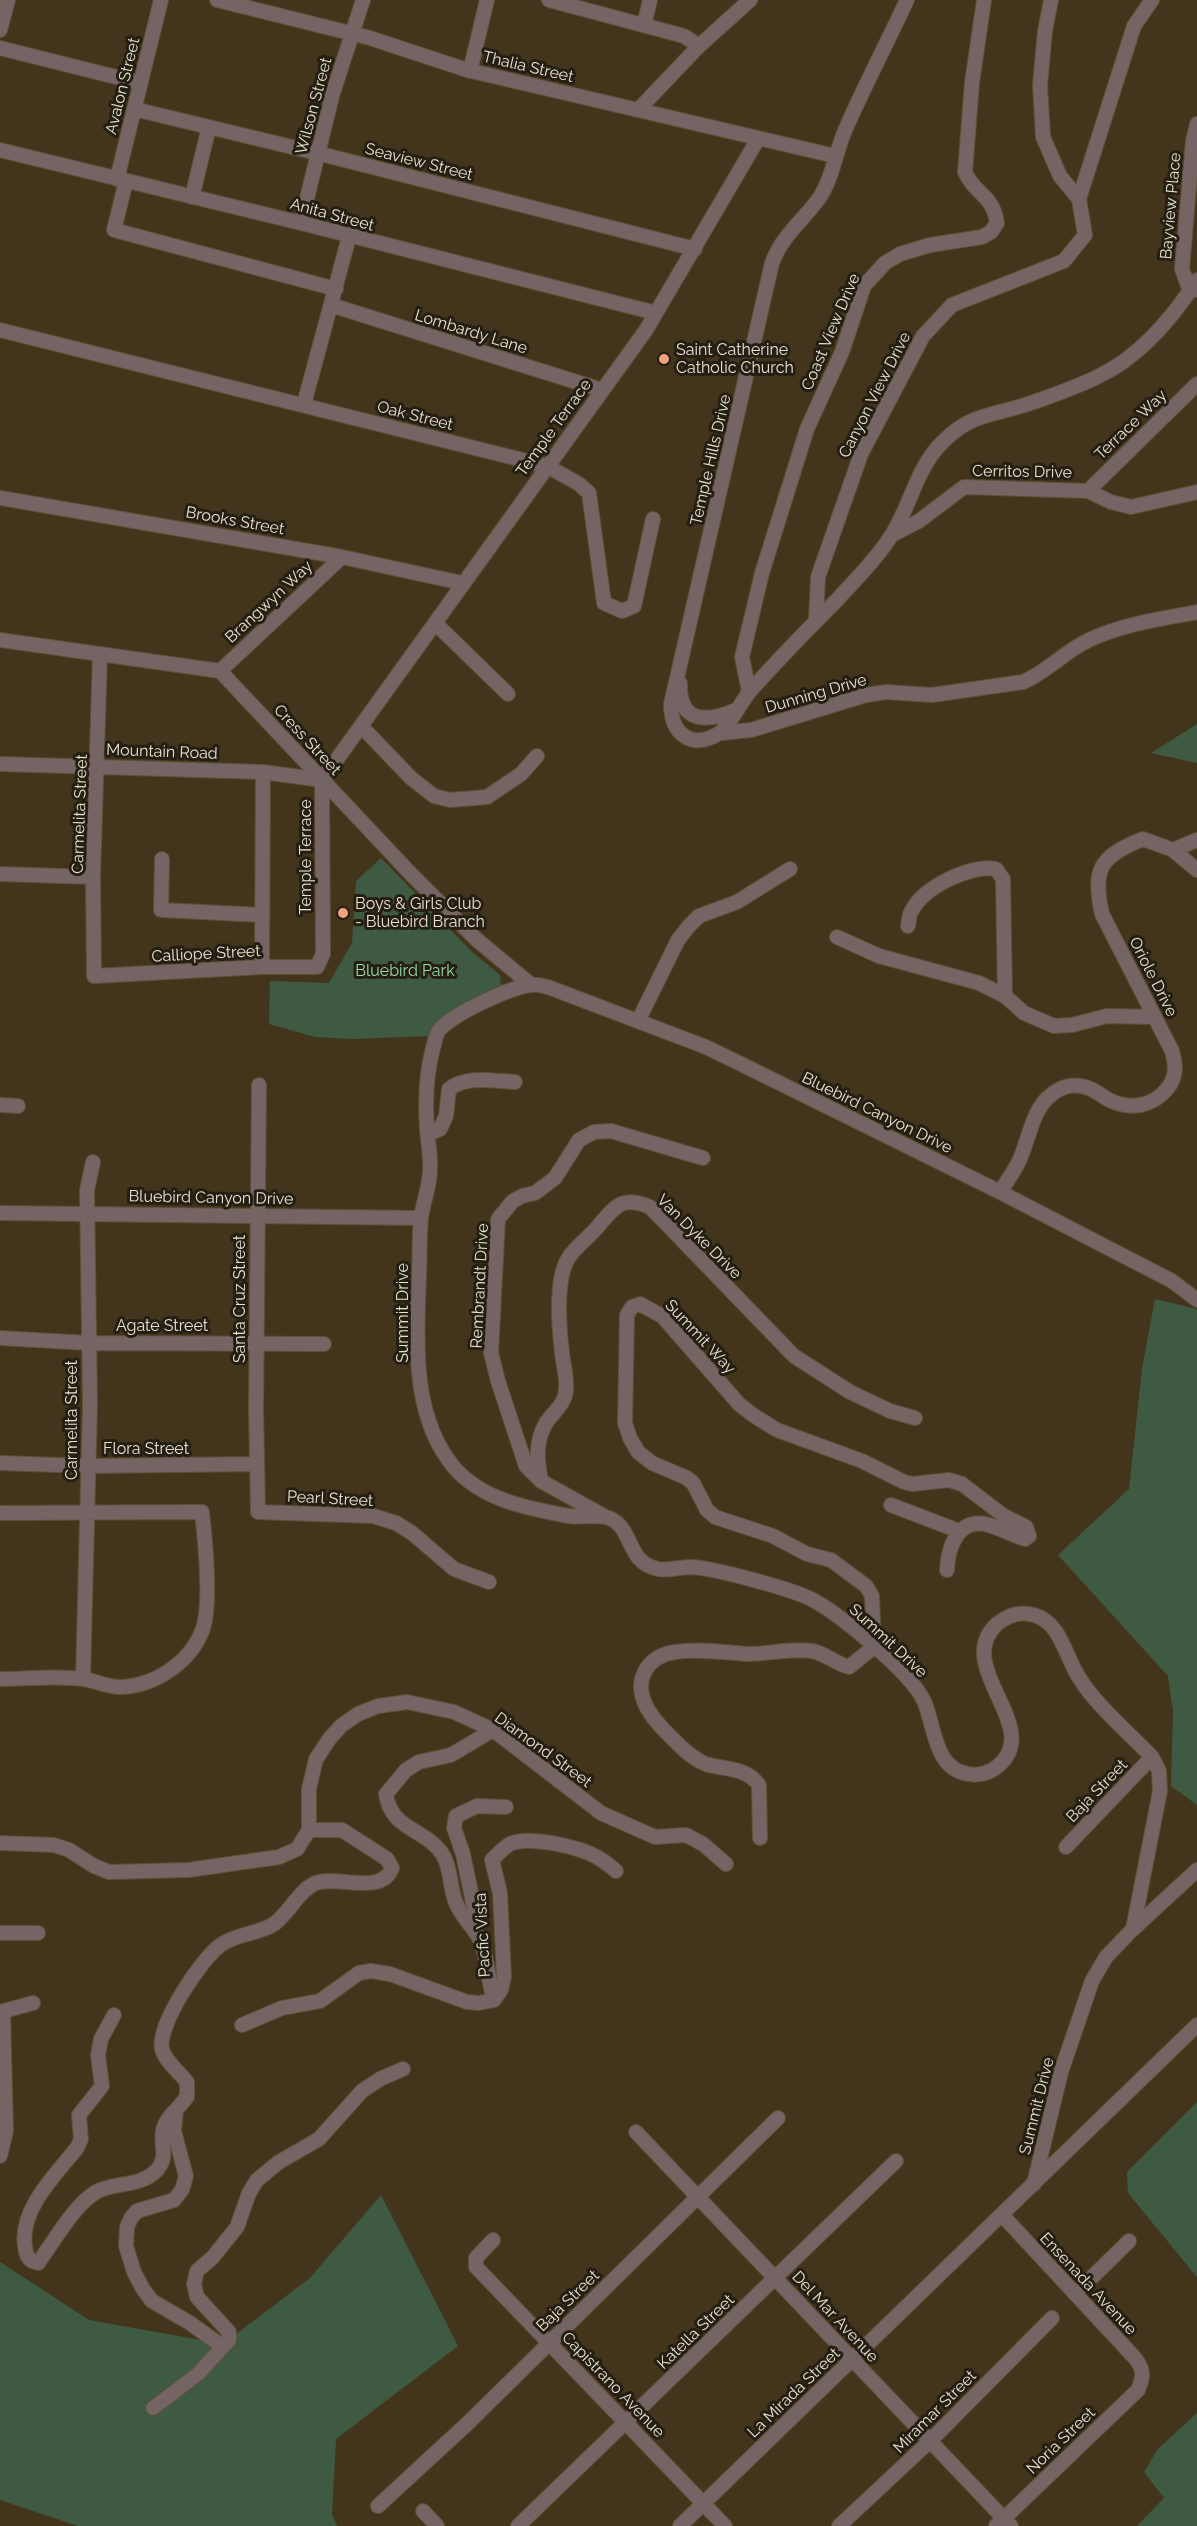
<!DOCTYPE html>
<html>
<head>
<meta charset="utf-8">
<style>
  body { margin:0 }
  canvas { display:block; background:#43351b }
</style>
</head>
<body>
<canvas width="1197" height="2526"></canvas>
<script>
const g = document.querySelector('canvas').getContext('2d');
g.lineJoin = 'round';
function fillPath(path, color) { g.fillStyle = color; g.fill(path, 'evenodd'); }
function strokePath(path, color, width, dash) { g.strokeStyle = color; g.lineWidth = width; g.lineCap = dash ? 'butt' : 'round'; g.setLineDash(dash || []); g.stroke(path); }
function label(font, color, halo, rows, align = 'center') {
  g.font = font + ' Raleway,sans-serif'; g.lineWidth = 6; g.setLineDash([]); g.textBaseline = 'middle'; g.strokeStyle = halo; g.fillStyle = color; for (const [text, x, y, turn = 0] of rows) {
    g.save(); g.translate(x, y); g.rotate((+turn || 0) * Math.PI / 180); g.textAlign = isNaN(turn) ? turn : align; if (halo) g.strokeText(text, 0, 0); g.fillText(text, 0, 0); g.restore();
  }
}
fillPath(new Path2D(`
  M1197,724v39l-46,-10z
  M381,858l90,93 29,24 1,11 -71,50 -78,3 -37,-2 -46,-13 1,-43 59,2 23,-40 4,-62z
  M1155,1299l42,10v496l-26,-19 2,-75 -5,-35 -110,-121 71,-66 13,-120z
  M1197,2102v175l-69,-84 -1,-21z
  M381,2195l77,151 -122,93 -4,75 5,12h-259l-78,-26v-238l89,58 134,24 87,-66z
  M1197,2413v113h-60l27,-28 -20,-26 14,-23z`), '#3e5a43');
const minor = new Path2D(`
  M217,0l153,38 97,32 368,86
  M549,0l135,36 15,10
  M907,0c-20,43 -42,85 -61,128 -10,22 -13,49 -26,69 -17,24 -37,37 -48,66l-101,441c0,29 19,46 47,30 10,-6 23,-32 32,-43 27,-30 56,-60 85,-89 19,-21 40,-41 56,-66 18,-27 24,-62 46,-88 33,-37 55,-31 97,-46 22,-8 46,-16 67,-27 40,-20 72,-58 96,-95
  M1051,0l-6,31 -5,54 3,52 17,39 19,23
  M644,25l6,-25
  M0,30l8,-30
  M0,48l140,35
  M470,71l17,-71
  M134,109l183,44 378,96
  M639,109l60,-63 51,-46
  M0,150l301,73 355,90
  M117,179l44,-179
  M126,181l-12,49 222,59
  M192,197l17,-70
  M301,223l31,-127 31,-96
  M1195,290l-5,1 -8,-22 11,-128 4,-17
  M331,305l271,85
  M0,330l547,136 32,18 10,9 15,110 18,8 12,-5 19,-87
  M304,404l45,-167
  M1088,491l109,-107
  M0,498l342,59 120,26
  M892,535l27,-14 45,-34 124,4 23,11 20,5 66,-15
  M816,620l2,-43 43,-123 62,-118 29,-31 112,-44 21,-26 -6,-36 55,-173 18,-26
  M435,623l73,71
  M0,640l220,31 190,202 66,66 54,45
  M100,654l-7,223 1,99 168,-9h55l6,-13 -1,-174 324,-450 112,-191
  M220,671l122,-114
  M680,683c-1,40 26,40 56,27
  M749,692l-7,-35 20,-84 45,-144 35,-77 22,-66 21,-23 15,-9 30,-9 52,-8 9,-5 6,-9c-4,-29 -23,-29 -32,-51l7,-89 12,-83
  M361,726l50,52 23,18 16,4 37,-3 34,-23 16,-18
  M721,733l30,-3 115,-35 20,-3 46,3 91,-13c24,-10 42,-31 66,-42 34,-16 72,-21 108,-28
  M0,764l263,8 59,8
  M1173,850l24,-10
  M162,859l-1,51 101,5
  M0,874l93,3
  M908,926c1,-5 1,-11 3,-14 12,-25 60,-48 85,-43l7,10 2,117
  M837,937l42,19 100,27 26,13 19,17 30,13 18,-1 35,-9 48,1
  M262,967l1,-195
  M638,1021l40,-81 11,-14 10,-10 38,-14 53,-33
  M259,1085l-3,324 2,103 115,4 23,7 16,10 42,36 35,13
  M0,1105l18,1
  M428,1134l12,-5 6,-13 3,-27c18,-14 44,-8 66,-7
  M1000,1192c6,-9 12,-18 17,-27 12,-22 14,-55 34,-70 8,-7 19,-11 29,-9 12,1 19,8 29,14 21,10 43,7 58,-11 10,-12 9,-24 5,-38l-70,-137c-10,-45 -2,-58 41,-75l30,11 24,20
  M0,1213l421,5
  M0,1338l89,5 235,1
  M0,1463l88,3 168,-2
  M541,1481c-4,-21 -6,-39 5,-58 8,-12 20,-19 20,-35 1,-12 -3,-24 -4,-36 -3,-25 -7,-74 7,-95 8,-12 22,-21 31,-33 17,-20 24,-28 50,-17l144,149 56,36 40,19 25,7
  M891,1505l68,26
  M0,1513l202,-1c3,27 10,95 0,119 -12,31 -46,54 -79,56 -14,1 -26,-6 -40,-8 -26,-4 -56,0 -83,0
  M604,1516l-63,-35 -15,-15 -28,-85 -7,-28 7,-134 15,-18 9,-5 13,-3 20,-15 24,-38 15,-8 17,-1 92,27
  M83,1679l7,-275 -3,-214 6,-28
  M493,1730l-42,25 -32,7 -13,8 -20,24c5,37 40,34 57,61 9,15 6,32 13,48 5,14 19,25 25,39 7,18 7,39 13,58
  M760,1838l-1,-53c-13,-18 -34,-15 -53,-21 -11,-4 -21,-13 -29,-21 -12,-12 -25,-24 -32,-39 -11,-26 3,-48 30,-52 24,-4 49,1 73,2 21,0 43,-6 64,-3 13,2 24,13 37,16l25,-20 -2,-51 -6,-10 -35,-26 -24,-6 -34,-18 -58,-19 -8,-7 -14,-27 -6,-5 -35,-15 -14,-11 -8,-14 -5,-15 2,-108 5,-8 8,-3 22,12 77,88 14,11 24,15 85,31 42,21 8,2 37,-4 13,4 42,32 22,11 3,9 -4,3c-12,-4 -24,-10 -36,-14 -30,-9 -41,21 -42,45
  M0,1843l54,2 15,5 25,16 15,6 79,-2 91,-13 18,-8 12,-19v-41l7,-30 14,-21 12,-13 16,-11 20,-8 29,-4 47,10 39,18 108,83 54,24 31,-2 17,9 23,20
  M1066,1847l86,-90
  M470,1925l5,-13 -12,-58 -9,-26 2,-12 21,-10 29,1
  M1133,1929l64,-59
  M0,1933h38
  M494,2000l7,-10 3,-13 -4,-84 -8,-33c5,-5 11,-12 18,-16 18,-9 69,3 87,13 6,3 13,9 19,14
  M0,2012l33,-9
  M114,2015l-13,24 -3,16 4,31 -23,29 2,24 -4,9c-21,26 -58,62 -52,98 1,9 3,15 13,17 15,-20 36,-58 58,-71 18,-10 44,-5 60,-21 19,-20 -8,-35 20,-61
  M242,2025l40,-17 38,-7 39,-28 12,-2 19,3 77,28 12,1 15,-3
  M636,2132l375,394
  M0,2156l6,-25 -3,-119
  M1034,2184l27,-112 31,-91 14,-24 27,-28 27,-138 -1,-20 -7,-14c-22,-23 -56,-52 -72,-78 -14,-20 -19,-57 -46,-64 -14,-4 -26,0 -37,9 -46,42 48,103 1,142 -8,7 -20,10 -30,8 -34,-5 -33,-48 -44,-73 -13,-28 -86,-89 -115,-103 -22,-10 -95,-30 -118,-31 -11,0 -22,4 -33,2 -32,-6 -24,-41 -49,-51 -11,-4 -28,0 -40,-2 -45,-8 -96,-18 -122,-58 -36,-52 -30,-122 -28,-183 1,-19 0,-38 2,-57 2,-16 9,-32 9,-48 1,-14 -2,-27 -3,-41 -2,-28 -1,-55 6,-81 2,-6 2,-11 5,-16 9,-16 75,-46 93,-47 6,-1 11,1 17,2l158,60 33,16 261,129 172,89 25,19
  M493,2240l-17,18v9l249,259
  M1075,2294l54,-53
  M223,2347l-33,-24 -38,-22 -9,-12 -9,-17 -8,-26 1,-19 4,-9 6,-7 37,-11 8,-10 4,-14 -12,-45 2,-21 11,-13v-15c-7,-9 -22,-21 -25,-33 -5,-24 40,-92 60,-105 16,-11 37,-10 52,-20 15,-11 25,-34 42,-41 21,-8 66,13 76,-15l-5,-9 -45,-29h-33
  M153,2408l45,-34 31,-34v-8l-32,-35 -3,-13 3,-13 16,-14 24,-30 12,-34 8,-13 22,-18 40,-23 43,-48 18,-12 23,-10
  M378,2506l90,-83 310,-305
  M423,2511l14,15
  M518,2526l378,-365
  M680,2526l517,-501
  M839,2526l91,-85 122,-123
  M996,2526l142,-136c6,-14 6,-21 -4,-33l-131,-141`);
strokePath(minor, '#5e5138', 16);
strokePath(minor, '#746564', 14);
for (const [x, y, r, color] of [
  [664,359,6,"#f1a17c"],
  [343,913,6,"#f1a17c"]
]) { const dot = new Path2D(); dot.arc(x, y, r, 0, 2 * Math.PI); g.fillStyle = color; g.fill(dot); strokePath(dot, '#241e13', 2); }
label('16px', '#e9e1d2', '#241e13', [
  ["Thalia Street",528,67,13],
  ["Avalon Street",123,86,-76],
  ["Wilson Street",314,106,-75],
  ["Seaview Street",419,162,14],
  ["Bayview Place",1171,206,-85],
  ["Anita Street",332,215,15],
  ["Lombardy Lane",471,332,17],
  ["Coast View Drive",831,332,-67],
  ["Canyon View Drive",875,395,-63],
  ["Oak Street",415,416,14],
  ["Terrace Way",1131,425,-44],
  ["Temple Terrace",554,428,-54],
  ["Temple Hills Drive",711,460,-77],
  ["Cerritos Drive",1022,472,1],
  ["Brooks Street",235,521,10],
  ["Brangwyn Way",269,602,-43],
  ["Dunning Drive",816,694,-16],
  ["Cress Street",307,740,47],
  ["Mountain Road",162,752,2],
  ["Carmelita Street",80,814,-88],
  ["Temple Terrace",306,857,-90],
  ["Calliope Street",206,954,-3],
  ["Oriole Drive",1153,977,63],
  ["Bluebird Canyon Drive",877,1113,26],
  ["Bluebird Canyon Drive",211,1198,1],
  ["Van Dyke Drive",699,1237,45],
  ["Rembrandt Drive",480,1286,-87],
  ["Santa Cruz Street",240,1299,-90],
  ["Summit Drive",403,1313,-90],
  ["Agate Street",162,1326],
  ["Summit Way",700,1337,47],
  ["Carmelita Street",72,1420,-90],
  ["Flora Street",146,1449],
  ["Pearl Street",330,1499,3],
  ["Summit Drive",888,1641,43],
  ["Diamond Street",543,1750,36],
  ["Baja Street",1097,1791,-46],
  ["Pacfic Vista",483,1935,-93],
  ["Summit Drive",1037,2106,-76],
  ["Ensenada Avenue",1088,2284,47],
  ["Baja Street",568,2301,-44],
  ["Del Mar Avenue",835,2317,47],
  ["Katella Street",696,2332,-44],
  ["Capistrano Avenue",613,2385,46],
  ["La Mirada Street",794,2393,-44],
  ["Miramar Street",935,2412,-45],
  ["Noria Street",1061,2441,-44]
]);
label('16px', '#e9e1d2', '#241e13', [
  ["Saint Catherine",676,350],
  ["Catholic Church",676,368],
  ["Boys & Girls Club",355,904],
  ["- Bluebird Branch",355,922]
], 'left');
label('16px', '#99daa6', '#241e13', [
  ["Bluebird Park",405,971]
]);
</script>
</body>
</html>
